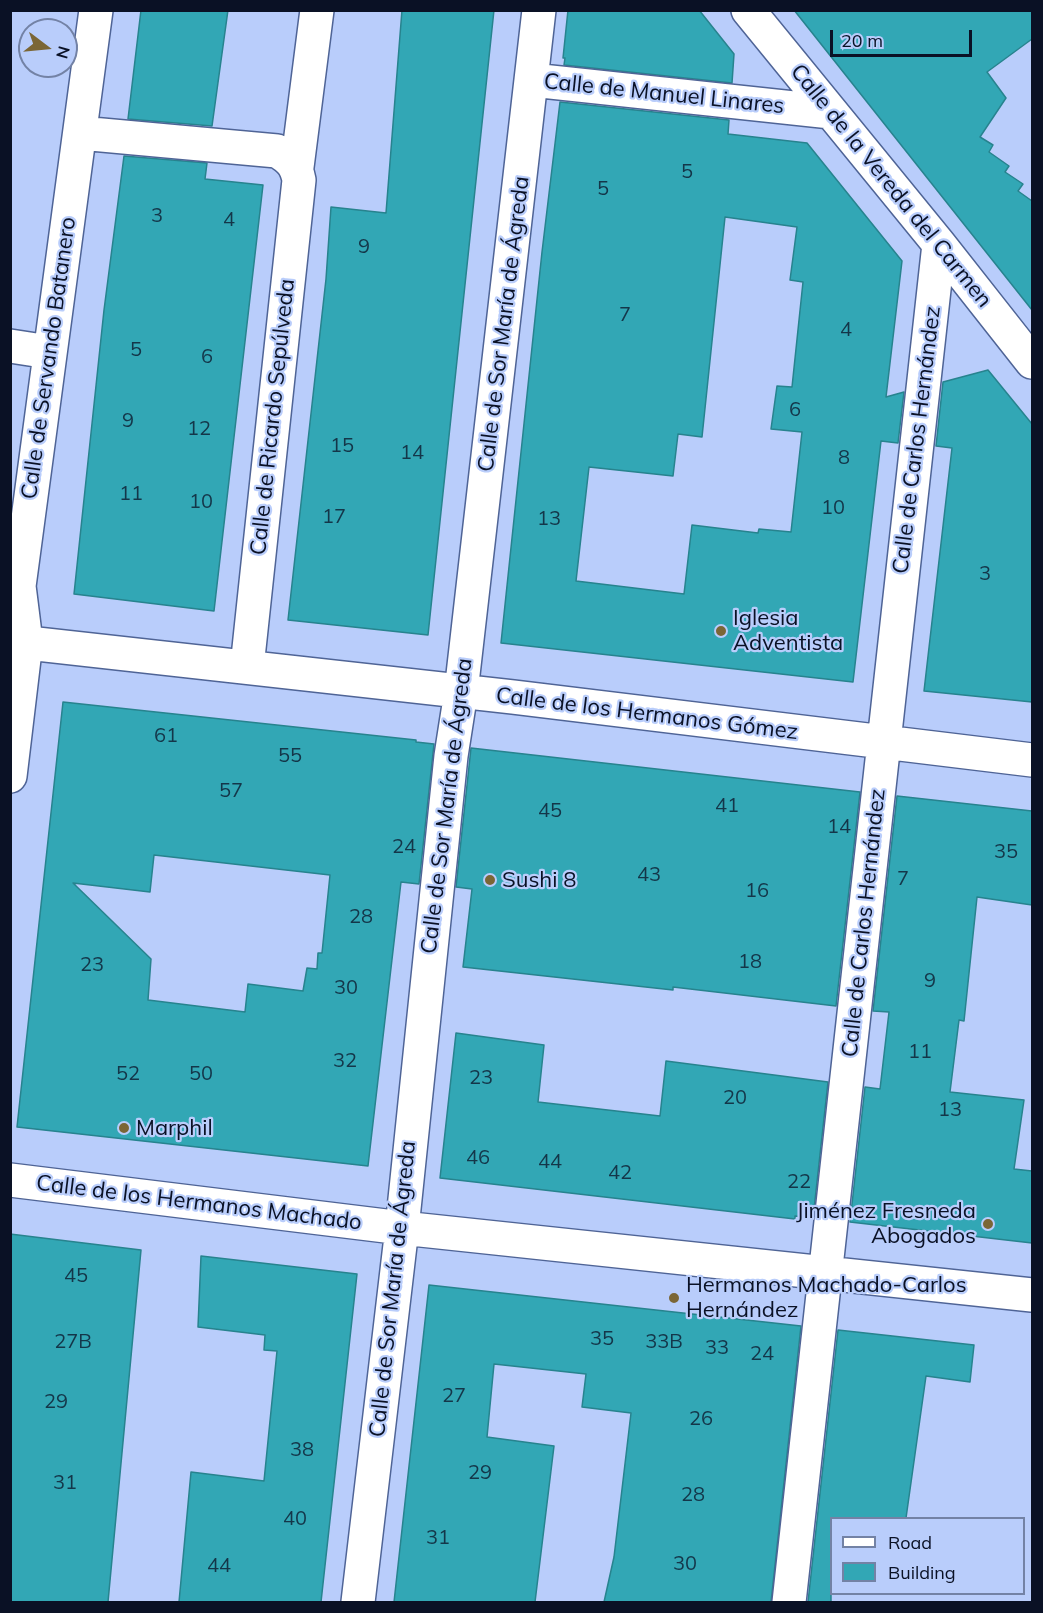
<!DOCTYPE html>
<html>
<head>
<meta charset="utf-8">
<style>
  body { margin:0 }
  #map { position:relative; width:1043px; height:1613px; overflow:hidden; background:#b9cdfb; font-family:Mulish,sans-serif }
  canvas { display:block }
  .frame { position:absolute; inset:0; border:12px solid #0a1125; pointer-events:none }
  .legend { position:absolute; left:830px; top:1517px; width:195px; height:78px; box-sizing:border-box; background:#b9cdfb; border:2px solid #7382a5; margin:0; padding:8px 10px; list-style:none; font-size:18px; color:#0a1125 }
  .legend li { display:flex; align-items:center; gap:12px; height:30px }
  .legend b { width:30px; border:2px solid #7382a5 }
  .north { position:absolute; left:18px; top:18px; width:60px; height:60px; box-sizing:border-box; background:#b9cdfb; border:2px solid #7382a5; border-radius:50%; rotate:106deg; font-size:16px; font-weight:700; line-height:24px; text-align:center; color:#0a1125 }
  .north::after { content:''; display:block; margin:auto; width:21px; height:27px; background:#7b6636; clip-path:polygon(50% 0,100% 100%,50% 72%,0 100%) }
  .scale { position:absolute; left:830px; top:30px; width:142px; height:27px; box-sizing:border-box; border:3px solid #0a1125; border-top:0; padding-left:8px; font-size:18px; line-height:21px; white-space:nowrap; color:#0a1125; -webkit-text-stroke:4px #b9cdfb; paint-order:stroke }
</style>
</head>
<body>
<div id="map">
<canvas width="1043" height="1613"></canvas>
<div class="frame"></div>
<ul class="legend">
<li><b style="height:8px;background:#fff"></b>Road</li>
<li><b style="height:16px;background:#32a7b5"></b>Building</li>
</ul>
<div class="north">N</div>
<div class="scale">20 m</div>
</div>
<script>
const g = document.querySelector('canvas').getContext('2d');
g.lineJoin = 'round';
function fillPath(path, color) { g.fillStyle = color; g.fill(path, 'evenodd'); }
function strokePath(path, color, width, dash) { g.strokeStyle = color; g.lineWidth = width; g.lineCap = dash ? 'butt' : 'round'; g.setLineDash(dash || []); g.stroke(path); }
function label(font, color, halo, rows, align = 'center') {
  g.font = font + ' Mulish,sans-serif'; g.lineWidth = 4.5; g.setLineDash([]); g.textBaseline = 'middle'; g.strokeStyle = halo; g.fillStyle = color; for (const [text, x, y, turn = 0] of rows) {
    g.save(); g.translate(x, y); g.rotate((+turn || 0) * Math.PI / 180); g.textAlign = isNaN(turn) ? turn : align; if (halo) g.strokeText(text, 0, 0); g.fillText(text, 0, 0); g.restore();
  }
}
const building = new Path2D(`
  M141,10h87l-16,116 -84,-7z
  M402,10h92l-66,625 -140,-15 38,-341 5,-72 55,6z
  M568,10h131l35,44 -2,29 -168,-18 1,-7h-2z
  M794,10h238v29l-45,33 19,26 -26,39 13,8 -4,7 20,14 -4,6 18,12 -5,7 14,10v109z
  M560,102l169,18 -1,14 79,9 95,118 -16,136 18,-5 -6,51 -17,-2 -28,241 -352,-39 41,-391zM725,217l72,10 -7,53 13,2 -11,105 -15,-1 -6,43 31,3 -11,100 -32,-3 -1,4 -66,-8 -8,69 -108,-13 13,-114 84,9 5,-42 24,3z
  M124,156l83,7 -2,16 58,6 -49,426 -140,-17 30,-284z
  M988,370l44,54v278l-108,-11 28,-243 -16,-2 7,-64z
  M63,702l353,38v2l18,2 -15,140 -18,-2 -33,284 -351,-39zM154,855l176,20 -8,78h-4l-1,16 -10,-1 -4,23 -55,-7 -3,28 -97,-12 3,-41 -78,-76 77,9z
  M471,748l389,44 -24,214 -163,-19v3l-210,-23 9,-78 -16,-2z
  M897,796l135,15v94l-55,-8 -13,124 -5,-1 -9,72 74,8 -10,69 18,2v72l-182,-21 15,-135 15,2 9,-77 -16,-1z
  M456,1033l88,12 -6,57 122,14 6,-55 162,21 -15,136 -18,-2v3l-355,-41z
  M10,1234l131,16 -33,352h-98z
  M201,1256l156,18 -36,328h-142l12,-130 73,9 13,-130 -13,-1 1,-15 -67,-8z
  M429,1285l372,41 -30,276h-167l10,-45 17,-144 -49,-6 4,-33 -92,-10 -7,73 67,9 -19,156h-141z
  M838,1330l136,15 -4,37 -44,-6 -20,142h-75v84h-23z`);
fillPath(building, '#32a7b5');
strokePath(building, '#27838e', 1.5);
const street = new Path2D(`
  M748,10l191,234 93,118
  M532,80l299,32
  M80,133l197,18c13,8 19,13 22,29l-52,487
  M297,167l20,-157
  M10,346l39,6
  M10,641l503,56 519,63
  M10,776l16,-134 -7,-56 77,-576
  M10,1180l392,48 630,67
  M358,1602l44,-374 49,-472 10,-64 78,-682
  M789,1602l150,-1358`);
strokePath(street, '#4f6496', 36);
strokePath(street, '#fff', 33);
for (const [x, y, r, color] of [
  [721,631,6,"#7b6636"],
  [490,880,6,"#7b6636"],
  [124,1128,6,"#7b6636"],
  [988,1224,6,"#7b6636"],
  [674,1298,6,"#7b6636"]
]) { const dot = new Path2D(); dot.arc(x, y, r, 0, 2 * Math.PI); g.fillStyle = color; g.fill(dot); strokePath(dot, '#b9cdfb', 2); }
label('20px', '#143649', null, [
  ["5",687,172],
  ["5",603,189],
  ["3",157,216],
  ["4",229,220],
  ["9",364,247],
  ["7",625,315],
  ["4",846,330],
  ["5",136,350],
  ["6",207,357],
  ["6",795,410],
  ["9",128,421],
  ["12",199,429],
  ["15",342,446],
  ["14",412,453],
  ["8",844,458],
  ["11",131,494],
  ["10",201,502],
  ["10",833,508],
  ["17",334,517],
  ["13",549,519],
  ["3",985,574],
  ["61",166,736],
  ["55",290,756],
  ["57",231,791],
  ["41",727,806],
  ["45",550,811],
  ["14",839,827],
  ["24",404,847],
  ["35",1006,852],
  ["43",649,875],
  ["7",903,879],
  ["16",757,891],
  ["28",361,917],
  ["18",750,962],
  ["23",92,965],
  ["9",930,981],
  ["30",346,988],
  ["11",920,1052],
  ["32",345,1061],
  ["52",128,1074],
  ["50",201,1074],
  ["23",481,1078],
  ["20",735,1098],
  ["13",950,1110],
  ["46",478,1158],
  ["44",550,1162],
  ["42",620,1173],
  ["22",799,1182],
  ["45",76,1276],
  ["35",602,1339],
  ["27B",73,1342],
  ["33B",664,1342],
  ["33",717,1348],
  ["24",762,1354],
  ["27",454,1396],
  ["29",56,1402],
  ["26",701,1419],
  ["38",302,1450],
  ["29",480,1473],
  ["31",65,1483],
  ["28",693,1495],
  ["40",295,1519],
  ["31",438,1538],
  ["30",685,1564],
  ["44",219,1566]
]);
label('22px', '#0a1125', '#b9cdfb', [
  ["Calle de Manuel Linares",664,94,6],
  ["Calle de la Vereda del Carmen",891,186,51],
  ["Calle de Sor María de Ágreda",504,324,-83],
  ["Calle de Servando Batanero",49,358,-82],
  ["Calle de Ricardo Sepúlveda",273,417,-84],
  ["Calle de Carlos Hernández",917,440,-83],
  ["Calle de los Hermanos Gómez",647,714,7],
  ["Calle de Sor María de Ágreda",447,806,-83],
  ["Calle de Carlos Hernández",864,923,-84],
  ["Calle de los Hermanos Machado",199,1203,7],
  ["Calle de Sor María de Ágreda",393,1289,-84]
]);
label('22px', '#0a1125', '#b9cdfb', [
  ["Iglesia",733,618],
  ["Adventista",733,643],
  ["Sushi 8",502,880],
  ["Marphil",136,1128],
  ["Jiménez Fresneda",976,1211,"right"],
  ["Abogados",976,1236,"right"],
  ["Hermanos Machado-Carlos",686,1285],
  ["Hernández",686,1310]
], 'left');
</script>
</body>
</html>
